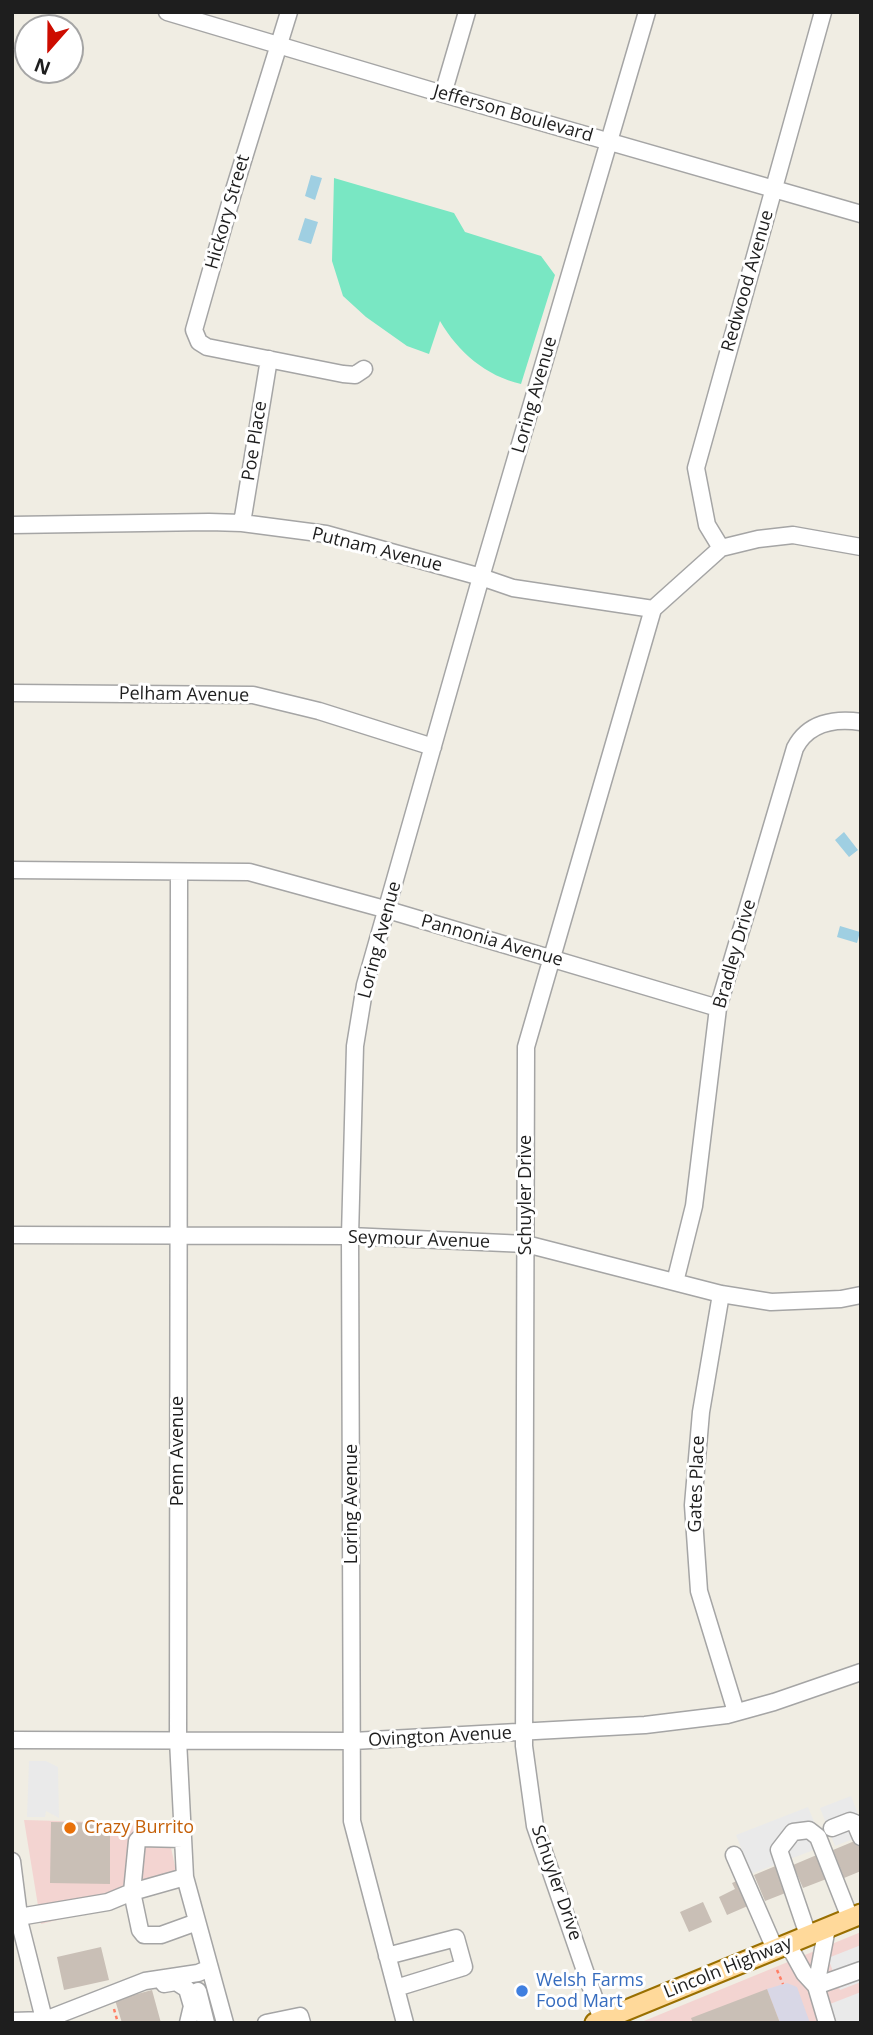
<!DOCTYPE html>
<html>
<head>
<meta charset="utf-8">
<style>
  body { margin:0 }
  #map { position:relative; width:873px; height:2035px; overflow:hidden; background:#f0ede3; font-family:"Open Sans",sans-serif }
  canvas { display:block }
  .frame { position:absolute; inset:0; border:14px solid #1e1e1e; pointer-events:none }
  .north { position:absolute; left:14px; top:14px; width:70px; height:70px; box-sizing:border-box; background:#fff; border:2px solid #a5a5a5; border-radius:50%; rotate:201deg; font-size:19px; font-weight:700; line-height:28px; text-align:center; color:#1e1e1e }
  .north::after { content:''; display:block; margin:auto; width:24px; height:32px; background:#cd0c00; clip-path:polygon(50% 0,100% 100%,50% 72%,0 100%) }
</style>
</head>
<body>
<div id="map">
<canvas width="873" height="2035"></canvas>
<div class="frame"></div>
<div class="north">N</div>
</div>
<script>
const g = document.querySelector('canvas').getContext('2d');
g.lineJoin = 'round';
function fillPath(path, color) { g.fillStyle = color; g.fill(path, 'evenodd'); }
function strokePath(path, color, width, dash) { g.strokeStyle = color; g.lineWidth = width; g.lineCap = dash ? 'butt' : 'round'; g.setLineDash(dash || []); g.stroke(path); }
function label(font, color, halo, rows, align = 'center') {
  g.font = font + ' "Open Sans",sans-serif'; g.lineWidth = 6; g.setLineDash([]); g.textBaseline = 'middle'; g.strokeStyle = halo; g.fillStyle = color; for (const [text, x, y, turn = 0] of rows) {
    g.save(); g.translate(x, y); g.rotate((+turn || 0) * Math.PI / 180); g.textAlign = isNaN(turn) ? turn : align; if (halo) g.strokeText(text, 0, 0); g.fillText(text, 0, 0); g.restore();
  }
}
fillPath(new Path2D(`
  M24,1820l142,4 13,61 -66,21 -72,18z
  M861,1932v91h-222z`), '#f3d4d1');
fillPath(new Path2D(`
  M334,178l120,35 11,19 76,24 14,19 -34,109c-35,-8 -63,-32 -81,-63l-11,33 -22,-8 -41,-29 -23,-21 -11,-35z`), '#79e7c3');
fillPath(new Path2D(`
  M29,1761h17l12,6 1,51 -13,-7 -1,6h-18z
  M851,1796l10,26v14l-26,10 -15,-38z
  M808,1807l16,39 -73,28 -15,-39z
  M861,1945v37l-21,8 -12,-32z
  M861,1992v31h-24l-7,-19z`), '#eaeaea');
fillPath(new Path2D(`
  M787,1983l10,4 13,36h-30l-13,-34z`), '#d8d7e6');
fillPath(new Path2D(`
  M311,175l11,3 -7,22 -10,-4z
  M305,218l13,4 -7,22 -13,-4z
  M844,832l14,18 -9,7 -14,-17z
  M840,926l20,6 -3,11 -20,-6z`), '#9fcfe2');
fillPath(new Path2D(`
  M51,1822l59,1v61l-60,-1z
  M857,1840l4,10v21l-17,7 -11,-28z
  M819,1854l10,24 -26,10 -10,-23z
  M778,1865l10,27 -23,9 -11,-26z
  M739,1880l11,25 -23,10 -8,-18 16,-8 -3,-6z
  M703,1902l9,20 -23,10 -9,-20z
  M101,1947l8,33 -45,10 -7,-33z
  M767,1989l13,34h-87l-2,-5z
  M152,1990l9,33h-39l-7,-23z`), '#c9bfb6');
const minor = new Path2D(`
  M167,12l276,82 418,120
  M289,12l-56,181 -39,137 5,12 8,5 136,27 12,1 9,-6
  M443,94l24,-82
  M242,523l27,-164
  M12,525l197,-3 33,1 84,11 155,43 32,11 140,21
  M721,548l-14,-23 -11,-57 127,-456
  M12,693l241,2 66,16 114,36
  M12,870l237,2 139,38 330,98
  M179,873l-1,867 7,137 40,146
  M12,1235l338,1 176,8 195,50 50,8 70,-3 20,-4
  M675,1282l19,-76 24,-198 77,-260c13,-25 39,-30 66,-26
  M721,1294l-20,118 -8,93 6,86 37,121
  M12,1740l341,1 292,-16 82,-10 47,-13 87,-30
  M832,1828l18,-7 5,2 6,14
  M734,1855l41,94
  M12,1861l8,63 25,99
  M185,1877l-53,15 8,38 4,5h17l36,-13
  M19,1917l89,-15 24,-10 5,-51 3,-3 43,1
  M808,1935l-29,-85 14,-18 16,-2 9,7 32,81
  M788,1944l16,29 12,13 11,37
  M387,1956l69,-18 8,29 -68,21
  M164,1984l12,-2 11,7 5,17 -4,17
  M816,1986l11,-58
  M816,1986l45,-16
  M198,1991l8,32
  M12,2021l33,-1 100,-39 53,-8 12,-5
  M266,2023l34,-7 2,7
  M405,2023l-53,-202 -2,-585 5,-190 10,-61 116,-408 166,-565
  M603,2023l-68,-197 -11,-80 2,-699 127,-438 68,-61 37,-9 35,-4 68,12`);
const major = new Path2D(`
  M595,2023l266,-109`);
strokePath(minor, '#a5a5a5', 19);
strokePath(major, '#996f00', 23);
strokePath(new Path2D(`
  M777,1970l6,14
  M114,2009l4,14`), '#ff7f66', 2.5, [3.5, 3.5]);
strokePath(minor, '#fff', 16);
strokePath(major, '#ffd99a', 19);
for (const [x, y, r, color] of [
  [70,1828,7,"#e8710a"],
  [522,1991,7,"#3f7fe0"]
]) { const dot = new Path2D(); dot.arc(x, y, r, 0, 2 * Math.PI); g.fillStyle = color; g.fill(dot); strokePath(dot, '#fff', 2.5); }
label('18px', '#1e1e1e', '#fff', [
  ["Jefferson Boulevard",513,114,16],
  ["Hickory Street",228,212,-74],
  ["Redwood Avenue",748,281,-74],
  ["Loring Avenue",535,395,-74],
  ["Poe Place",255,441,-81],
  ["Putnam Avenue",377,550,14],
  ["Pelham Avenue",184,695,1],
  ["Loring Avenue",380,940,-75],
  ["Pannonia Avenue",492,941,16],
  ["Bradley Drive",735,954,-74],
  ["Schuyler Drive",526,1195,-90],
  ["Seymour Avenue",419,1240,2],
  ["Penn Avenue",178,1451,-90],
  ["Gates Place",697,1484,-88],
  ["Loring Avenue",352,1504,-90],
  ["Ovington Avenue",440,1737,-3],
  ["Schuyler Drive",556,1883,71],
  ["Lincoln Highway",728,1968,-22]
]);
label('18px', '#c56008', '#fff', [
  ["Crazy Burrito",84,1828]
], 'left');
label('18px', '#366cbe', '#fff', [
  ["Welsh Farms",536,1981],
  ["Food Mart",536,2002]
], 'left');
</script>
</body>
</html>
